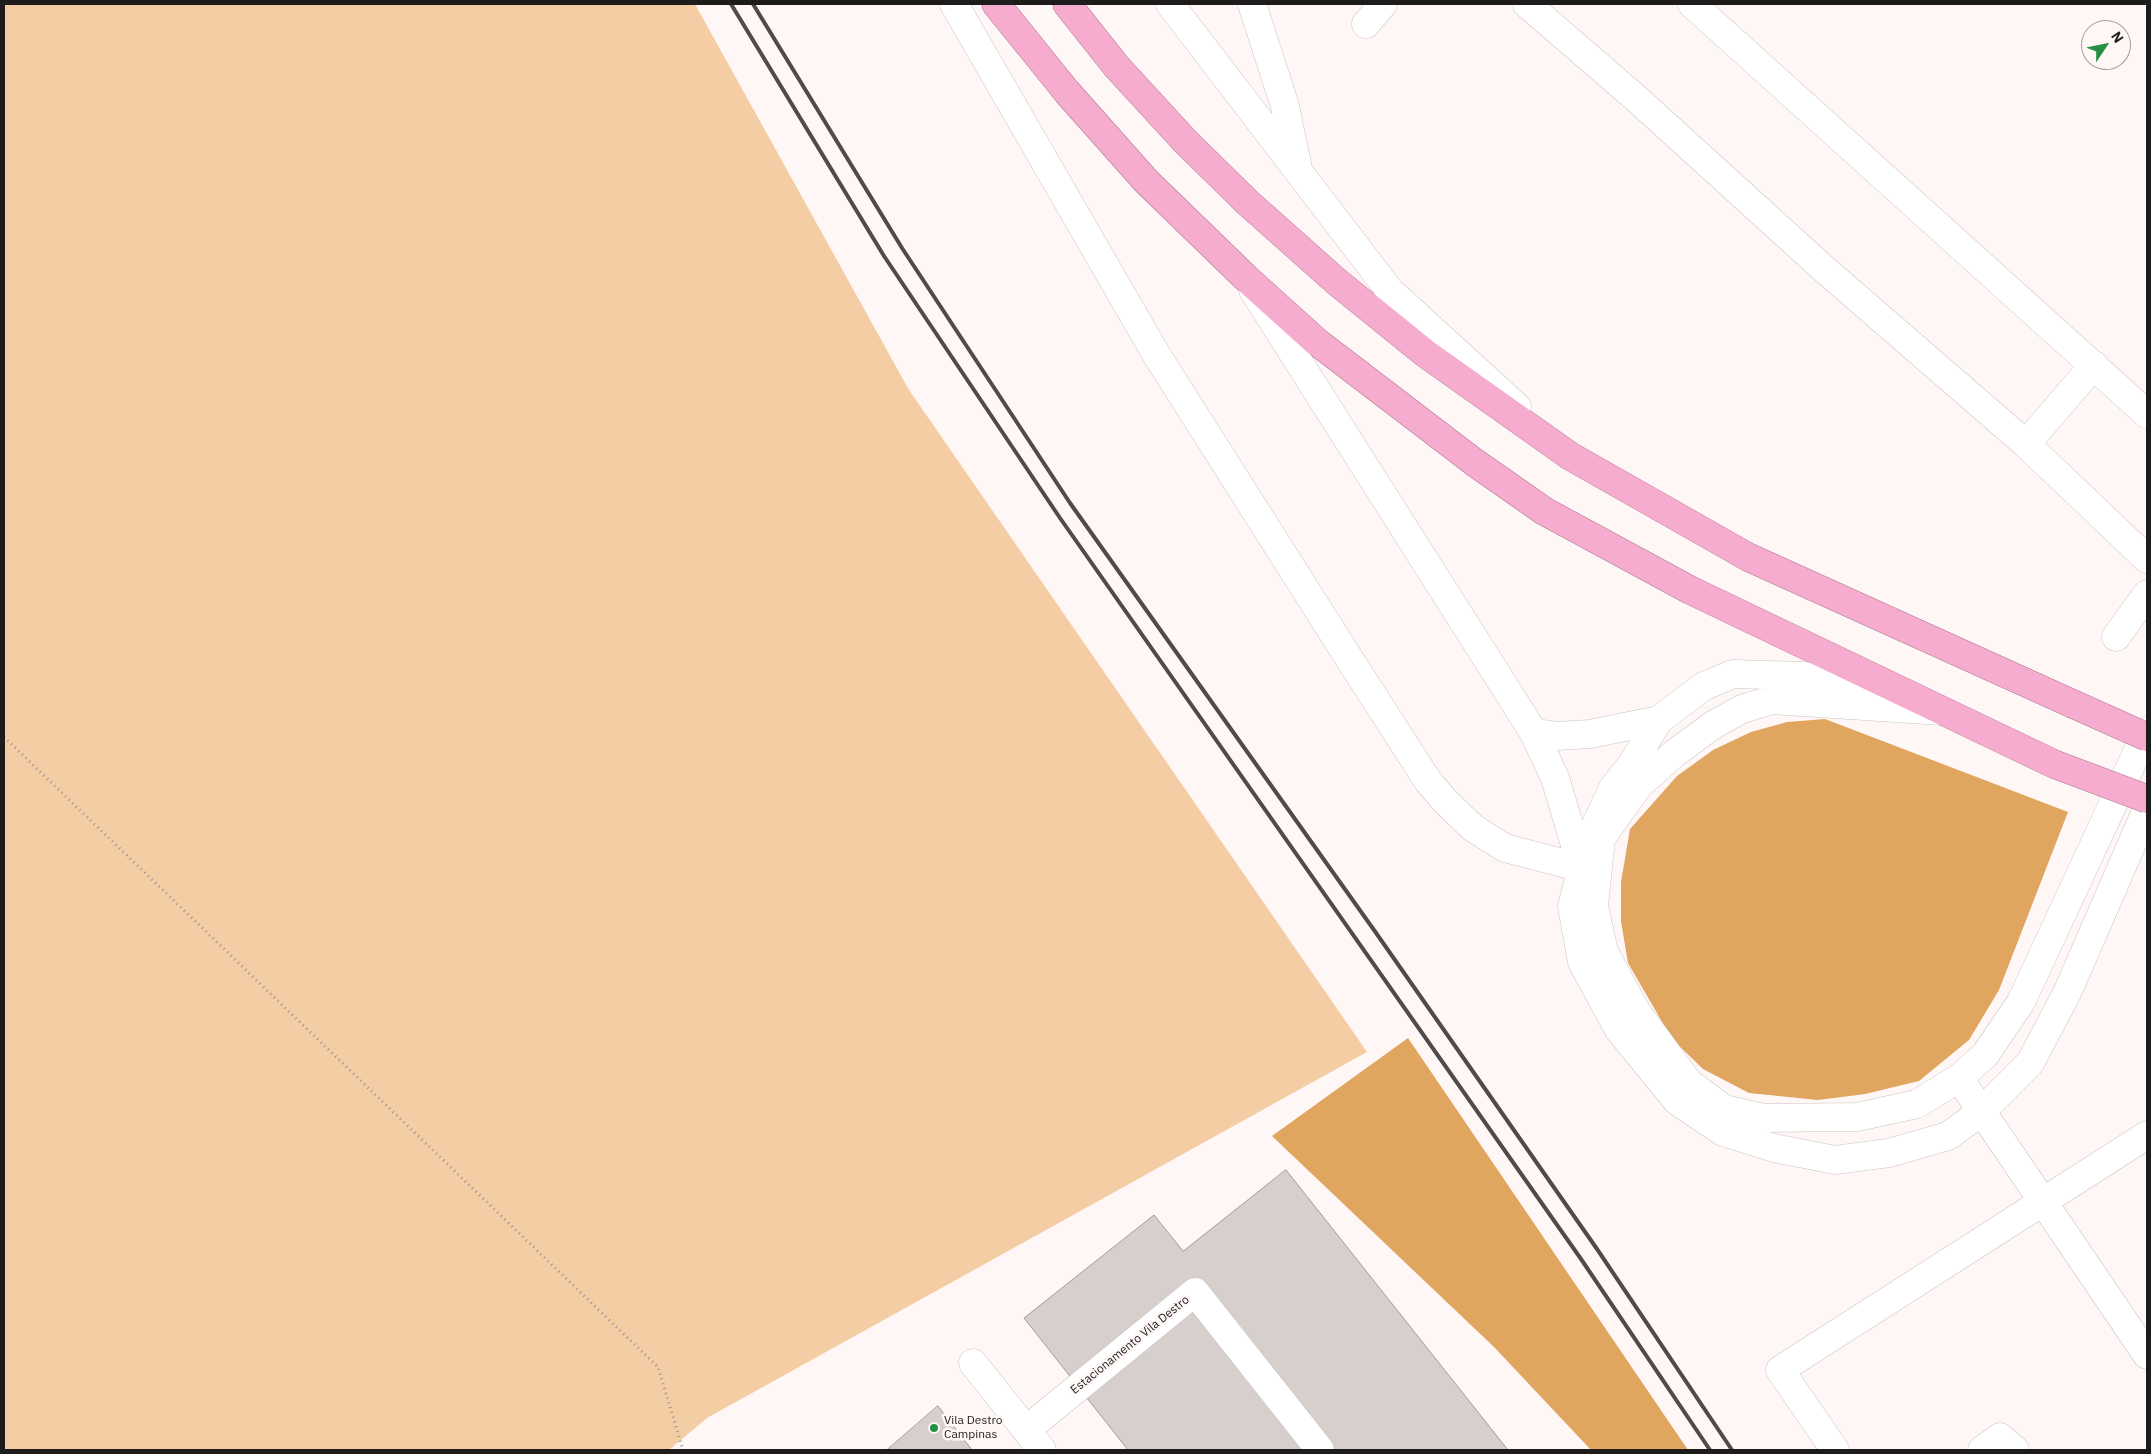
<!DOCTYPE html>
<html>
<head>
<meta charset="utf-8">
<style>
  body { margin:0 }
  #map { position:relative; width:2151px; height:1454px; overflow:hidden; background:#fff6f6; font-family:"IBM Plex Sans",sans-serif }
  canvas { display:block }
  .frame { position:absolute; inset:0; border:5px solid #1e1b1b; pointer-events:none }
  .north { position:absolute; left:2081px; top:20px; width:50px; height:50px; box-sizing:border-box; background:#fff6f6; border:1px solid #a59e9e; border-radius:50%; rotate:56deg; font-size:14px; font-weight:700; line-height:20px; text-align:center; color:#1e1b1b }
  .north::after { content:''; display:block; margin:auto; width:18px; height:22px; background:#279047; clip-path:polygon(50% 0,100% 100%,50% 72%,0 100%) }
</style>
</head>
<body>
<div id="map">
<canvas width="2151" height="1454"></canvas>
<div class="frame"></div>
<div class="north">N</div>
</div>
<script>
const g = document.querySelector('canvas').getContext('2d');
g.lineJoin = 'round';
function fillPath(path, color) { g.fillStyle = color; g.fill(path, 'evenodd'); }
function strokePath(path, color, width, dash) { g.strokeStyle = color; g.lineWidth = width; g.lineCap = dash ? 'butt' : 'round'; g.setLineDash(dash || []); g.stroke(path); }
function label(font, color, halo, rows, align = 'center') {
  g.font = font + ' "IBM Plex Sans",sans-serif'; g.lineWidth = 5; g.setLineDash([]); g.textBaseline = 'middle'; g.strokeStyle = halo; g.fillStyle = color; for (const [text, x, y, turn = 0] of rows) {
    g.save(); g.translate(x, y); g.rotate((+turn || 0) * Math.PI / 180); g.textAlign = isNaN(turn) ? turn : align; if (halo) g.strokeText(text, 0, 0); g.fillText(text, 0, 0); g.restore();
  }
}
fillPath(new Path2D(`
  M4,4h691l214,386 458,662 -660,366 -38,32h-665z`), '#f4cda4');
fillPath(new Path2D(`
  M1825,719l243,93 -69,178 -30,50 -50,41 -54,13 -47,6 -69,-7 -46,-24 -31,-30 -44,-76 -7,-42v-39l9,-53 47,-53 36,-26 38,-18 36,-10z
  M1408,1038l280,412h-97l-97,-103 -222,-211z`), '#e0a55f');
const building = new Path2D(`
  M1286,1170l222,280h-380l-104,-132 130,-103 29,36z
  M938,1406l34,44h-85z`);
fillPath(building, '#d7cfcc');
strokePath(building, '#a29b98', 1);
const minor = new Path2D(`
  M954,4l202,350 196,309 76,118 18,21 27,26 32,20 77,20 12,-39 19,-41 19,-24 27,-44
  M1170,4l220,287 127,116
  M1252,4l33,102 12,58
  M1527,4l111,96 186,169 202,175 121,115
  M1692,4l455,410
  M1366,24l17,-20
  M1253,290l281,443 23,3 33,-2 69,-14 45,-34 29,-12 70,2 81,9
  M2026,444l68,-79
  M2116,637l31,-43
  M1942,711l-170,-11 -30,9 -29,16 -38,28 -36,32 -38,53 -7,68 10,46 32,59 53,72 35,26 39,9 94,-1 60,-13 42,-26 26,-23 36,-53 126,-271
  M1534,733l21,45 27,90 -10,38 10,56 37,68 58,71 46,31 51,16 61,12 54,-7 59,-17 33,-24 49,-49 37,-70 80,-184
  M1959,1078l188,277
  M973,1363l69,87
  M1026,1430l169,-138 125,158
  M1835,1450l-55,-80 367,-235
  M1982,1450l18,-13 15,13`);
const highway = new Path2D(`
  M996,4l71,88 79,89 100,97 71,64 157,120 70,49 146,79 364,174
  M1067,4l50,63 68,74 62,61 90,80 89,72 144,102 178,101 325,147`);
strokePath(minor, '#ccc4c4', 29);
strokePath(highway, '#aa7990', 29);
strokePath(new Path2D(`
  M4,737l654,630 25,83`), '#9a9393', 3, [1, 4]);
strokePath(minor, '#fff', 28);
strokePath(highway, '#f5accf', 28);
strokePath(new Path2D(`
  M731,4l153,252 176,262 521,741 129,191
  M753,4l149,244 168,255 304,427 223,319 135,201`), '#504b4b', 4);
const highwayBridge = new Path2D(`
  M2073,704l74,33
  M2054,764l93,35`);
strokePath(highwayBridge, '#aa7990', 29, []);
strokePath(highwayBridge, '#f5accf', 28);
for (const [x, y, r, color] of [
  [934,1428,5,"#279047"]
]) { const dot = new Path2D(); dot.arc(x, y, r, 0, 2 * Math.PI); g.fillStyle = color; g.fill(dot); strokePath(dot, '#fff6f6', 2); }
label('12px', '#1e1b1b', '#fff6f6', [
  ["Estacionamento Vila Destro",1130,1345,-39]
]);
label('12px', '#1e1b1b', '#fff6f6', [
  ["Vila Destro",944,1421],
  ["Campinas",944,1435]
], 'left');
</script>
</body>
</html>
